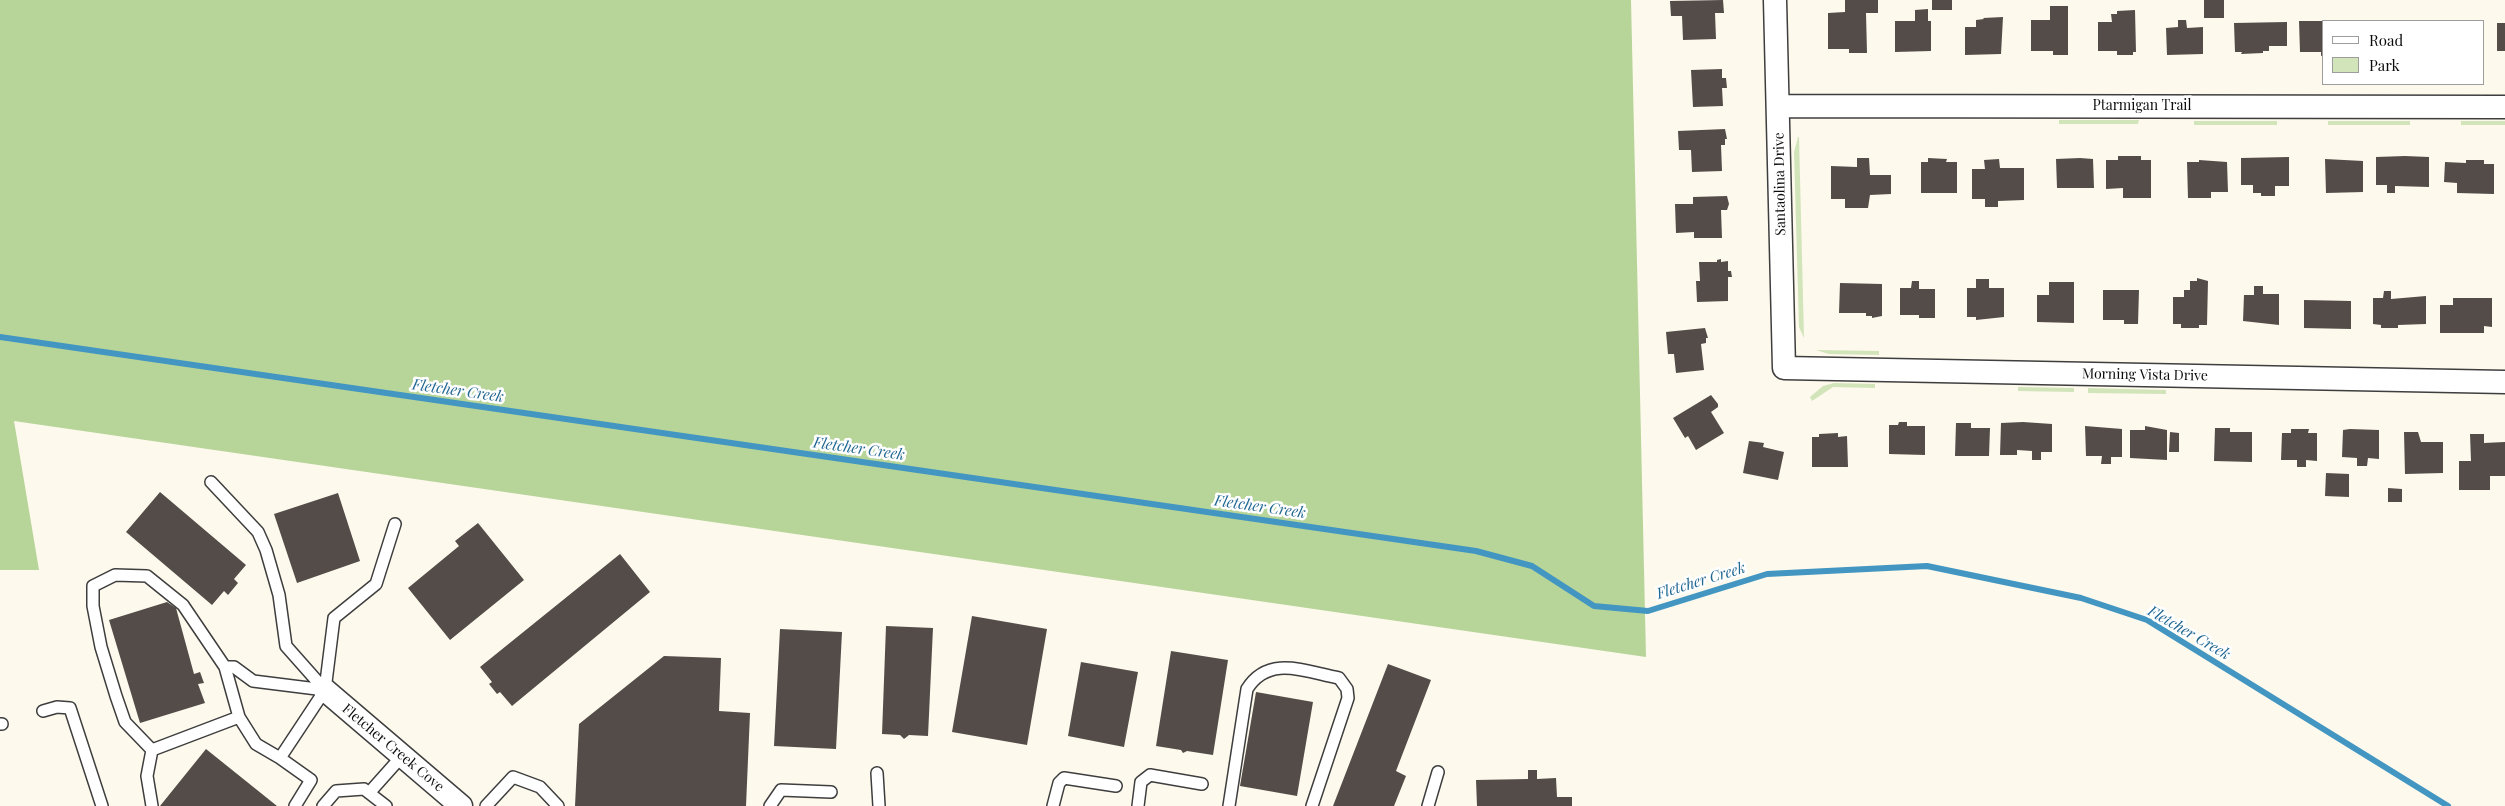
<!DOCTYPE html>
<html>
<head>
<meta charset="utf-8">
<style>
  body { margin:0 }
  #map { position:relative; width:2505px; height:806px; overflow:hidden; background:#fdf9ec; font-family:"Playfair Display",serif }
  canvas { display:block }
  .legend { position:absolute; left:2322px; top:20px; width:162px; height:65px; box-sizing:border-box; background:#fff; border:1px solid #9d9d9d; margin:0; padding:6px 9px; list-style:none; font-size:15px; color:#0b0b0b }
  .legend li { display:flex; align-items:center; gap:10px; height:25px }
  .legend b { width:25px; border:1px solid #9d9d9d }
</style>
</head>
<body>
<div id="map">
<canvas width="2505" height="806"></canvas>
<ul class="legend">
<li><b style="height:6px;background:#fff"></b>Road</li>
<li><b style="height:14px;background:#d2e4b9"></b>Park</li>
</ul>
</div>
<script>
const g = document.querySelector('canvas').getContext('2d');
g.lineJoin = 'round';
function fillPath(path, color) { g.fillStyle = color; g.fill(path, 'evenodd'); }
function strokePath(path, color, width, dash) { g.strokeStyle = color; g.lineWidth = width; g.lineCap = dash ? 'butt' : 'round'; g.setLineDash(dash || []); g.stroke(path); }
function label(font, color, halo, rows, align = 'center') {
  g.font = font + ' "Playfair Display",serif'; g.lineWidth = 5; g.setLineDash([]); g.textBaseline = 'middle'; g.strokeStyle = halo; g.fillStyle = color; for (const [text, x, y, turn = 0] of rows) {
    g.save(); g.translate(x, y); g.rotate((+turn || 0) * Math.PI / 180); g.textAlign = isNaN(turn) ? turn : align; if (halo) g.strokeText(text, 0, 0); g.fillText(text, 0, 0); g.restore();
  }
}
fillPath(new Path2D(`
  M2059,120h80l-1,4h-79z
  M2194,121h83v4h-83z
  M2328,121h82v4h-82z
  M2461,121h44v4h-44z
  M1798,137h1l5,201 -5,-11 -5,-175z
  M1816,350l63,1v4l-50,-1z
  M1834,383l41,1v4l-42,-1 -21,14 -2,-4 13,-11z
  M2018,387l56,1v4l-56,-1z
  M2088,388l78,2v4l-78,-1z`), '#d2e4b9');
fillPath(new Path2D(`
  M0,0h1631l15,657 -1632,-236 25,149h-39z`), '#b7d499');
strokePath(new Path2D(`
  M0,337l1476,214 56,15 62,40 54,5 119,-37 160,-8 154,32 66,22 301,186`), '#4296c1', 6);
fillPath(new Path2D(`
  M1723,0l1,13h-9l1,26 -33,1 -1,-24h-11l-1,-15z
  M1845,0h33v13h-12l1,40h-18v-4h-21v-36l17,-1z
  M1932,0h20v10h-20z
  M2204,0h20v18h-20z
  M2050,6h18v49h-15v-4h-22v-31h19z
  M1928,9v12h3v30l-36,1v-31h20v-11z
  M2135,10l1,42h-3v3h-16v-4h-19v-29h14l-1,-8h6v-3z
  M2003,17l-2,37 -36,1v-28h11v-7l8,-1 -1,-1z
  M2178,20h8l1,8 16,-1v27l-36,1 -1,-27 12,-1z
  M2299,21h25v34l-3,1v-4h-21z
  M2287,22v24h-18v5h-6v2l-22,1 1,-2h-7l-1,-29z
  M2497,23h8v28h-8z
  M1722,69v9h4l1,10h-5l1,18 -30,1 -2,-37z
  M1725,129l2,10h-2v6h-4l1,26 -30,1 -1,-22h-12l-1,-19z
  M2118,156h23v4h10v38h-28v-10l-17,1v-29h12z
  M2405,156l24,1v30l-34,-1v7h-8v-8h-11v-28z
  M2289,157v29h-14v10h-14v-3h-8v-8h-12v-27z
  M1857,158h12l1,17h21v19l-21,1 -2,13h-23v-9h-14v-33l26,1z
  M1928,158l19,1 -1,3h11v31h-36v-31h7z
  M2080,158l13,1 1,29h-37l-1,-29z
  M1999,159l1,9h24v32l-26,1v6h-13v-8h-13v-30h13l-1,-9z
  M2325,159l38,2v31l-37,1z
  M2199,160l28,2 1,30h-17v6h-23l-1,-36h12z
  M2466,160h18v4h10v30l-37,-1v-10l-13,-1 1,-20 21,1z
  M1727,196l2,8 -2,6h-6l1,28h-28v-6l-18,1 -1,-29h18v-7z
  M1721,259v3l7,-1v10h3l1,6h-4v24l-31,1 -1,-21h4l-1,-19h18v-2z
  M2197,278l11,3 -1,44h-8v3h-18v-4h-8v-27h11v-7h6v-9h7z
  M1976,279h13v9h15v29l-28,3v-3h-9v-29h9z
  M1912,281h7v8h16v29h-16v-3h-19v-27h11z
  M2049,282h25v41l-37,-1v-27h12z
  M1840,283l42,1v32l-10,2v-2h-6v-3h-27z
  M2254,286h9v8h16v31l-36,-4 1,-26h10z
  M2103,290h36l-1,34h-14v-4h-21z
  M2384,291h7v8l35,-3v28l-28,1v3h-17v-3l-8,-1v-26h10z
  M2453,298h39v29l-8,-1v7h-44v-28h13z
  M2304,300l47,1v28l-47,-1z
  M1705,328l3,10h-2v5l-5,1 3,26 -28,3 -2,-19h-6l-2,-22z
  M1711,395l7,9v3l-7,5 13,21 -28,17 -8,-14 -3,2 -12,-20z
  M1899,422h8v4h18v29l-36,-1v-29h9z
  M2023,422l29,2v28h-11v8h-9v-9l-15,-1v5h-17l1,-32z
  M1956,423h15v5h19l-1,28h-34z
  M2085,426l37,3v28h-11v7h-10l1,-8h-16z
  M2145,426l22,4v30l-37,-2v-28h15z
  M2215,428h15v4h22v30l-38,-1z
  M2291,429h18l-1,4h9v28l-11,-1v7h-9v-7h-16l1,-27h9z
  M2350,429l29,1v29l-11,-1 -1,8h-10v-8l-15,-1 1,-27z
  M2170,432l9,1v19h-10z
  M2404,432h14l3,10h22v31l-38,1z
  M1838,433v4l9,-1 1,31h-36v-30h7v-3z
  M2470,434h14v9l21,-1v34h-15v14h-31v-29h12z
  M1749,441l15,2 -1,4 21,5 -6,28 -35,-7z
  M2326,473l23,1v23l-24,-1z
  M2388,488l14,1v13h-14z
  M160,492l86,73 -12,14 4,4 -10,12 -4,-4 -12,14 -86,-73z
  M338,493l22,68 -63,22 -23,-69z
  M478,523l46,57 -74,60 -42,-52 51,-42 -4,-5z
  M620,554l30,38 -138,114 -12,-14 -3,2 -8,-10 3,-2 -12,-15z
  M167,602l9,6 18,66 6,-2 4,11 -6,1 7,19 -65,20 -31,-103z
  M972,616l75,13 -20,116 -75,-13z
  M886,626l47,2 -5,108 -19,-1 -5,4 -4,-4 -18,-1z
  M780,629l62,3 -6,117 -62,-3z
  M1171,651l57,9 -15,95 -26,-4 -4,2 -2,-3 -25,-4z
  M664,656l57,2 -2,53 31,2 -4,93h-171l4,-82z
  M1081,662l57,10 -14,75 -56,-11z
  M1388,664l43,16 -35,91 10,5 -12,30h-61z
  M1256,692l57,10 -16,94 -57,-10z
  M206,749l71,57h-117z
  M1528,770h9v9l19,-1 1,19h15v9h-95l-1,-26 52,-1z`), '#534c49');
const service = new Path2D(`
  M211,482l47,50 8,18 13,45 7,51 39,44
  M225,667h9l19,14 72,9
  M43,711l14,-4 13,1 32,98
  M0,724h2
  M152,750l-27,-28 -9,-26 -15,-49 -8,-41v-20l22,-11 32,1 36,29 42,62 14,50 17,27 24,14 45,-68 9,-72 42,-34 19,-60
  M152,750l87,-33
  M280,758l31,22 -16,26
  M877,773l2,33
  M369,793l33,-37
  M152,806l-5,-30 5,-26
  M323,806l13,-15 28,-2 22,17
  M486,806l27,-29 27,10 18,19
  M770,806l11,-16 50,2
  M1053,806l6,-23 5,-5 52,8
  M1138,806l3,-24 9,-7 52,9
  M1229,806l18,-117c22,-35 59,-17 92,-11l8,11 1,9 -36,108
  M1428,806l10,-34`);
const minor = new Path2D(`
  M1775,0l9,368 721,14
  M1778,106l727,1
  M325,690l136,116`);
strokePath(service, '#3e3e3e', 14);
strokePath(minor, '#3e3e3e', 25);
strokePath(service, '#fff', 11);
strokePath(minor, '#fff', 22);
label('14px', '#0b0b0b', '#fff', [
  ["Ptarmigan Trail",2142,106],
  ["Santaolina Drive",1780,184,-91],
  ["Morning Vista Drive",2145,375,1],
  ["Fletcher Creek Cove",393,748,40]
]);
label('italic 15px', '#206792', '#fff', [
  ["Fletcher Creek",458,391,8],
  ["Fletcher Creek",859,449,8],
  ["Fletcher Creek",1260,507,8],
  ["Fletcher Creek",1701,581,-17],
  ["Fletcher Creek",2189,633,30]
]);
</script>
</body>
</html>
